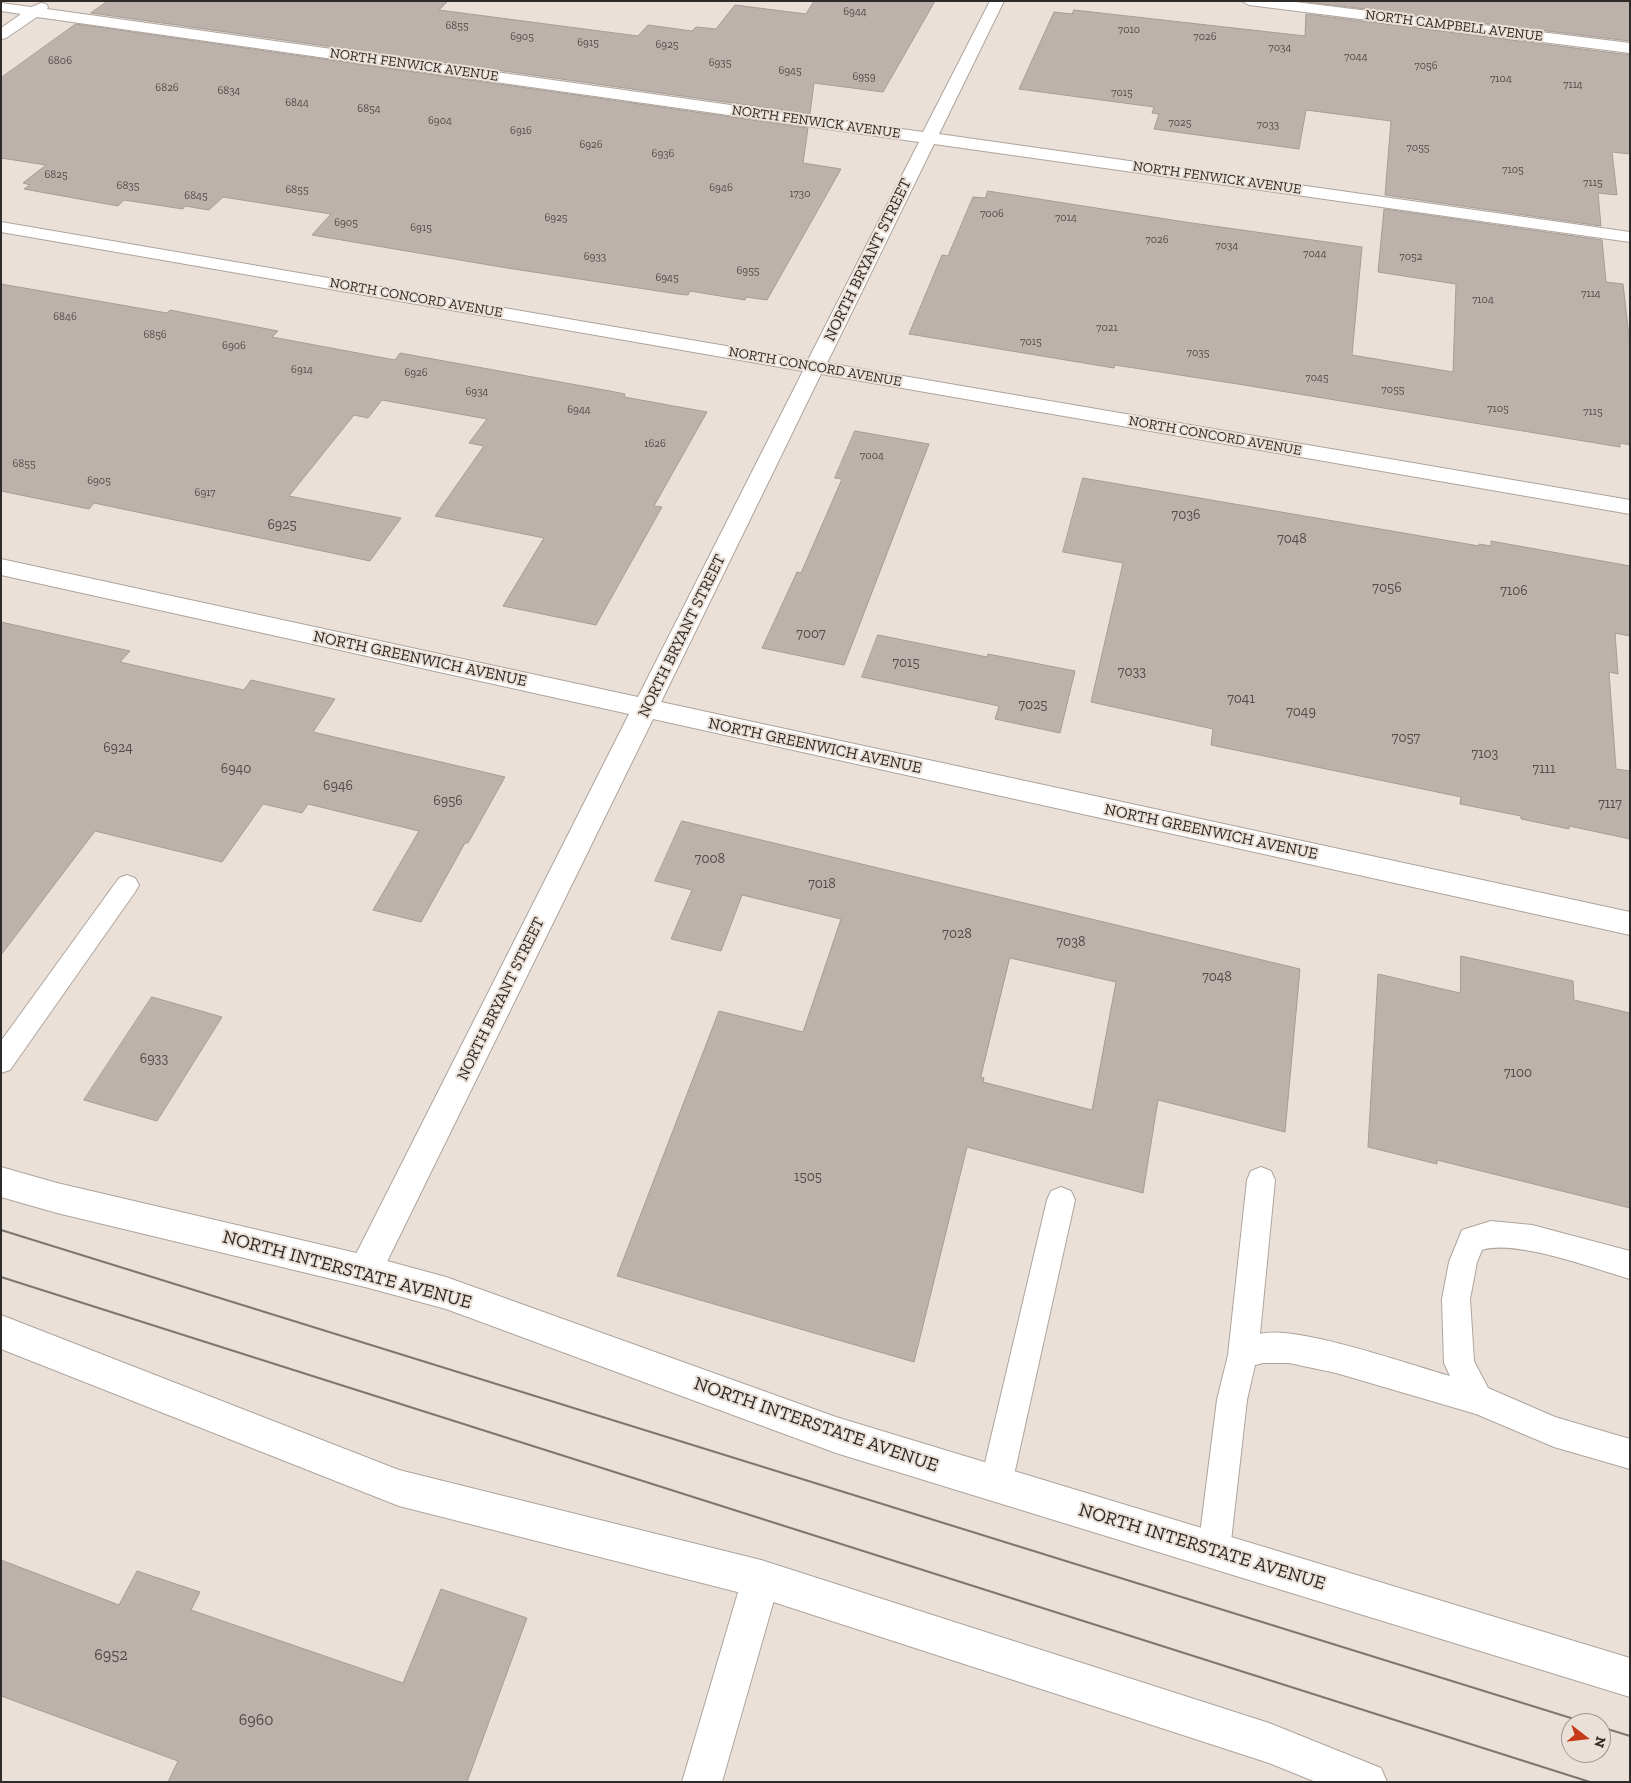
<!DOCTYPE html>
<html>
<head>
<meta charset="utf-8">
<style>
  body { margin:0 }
  #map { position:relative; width:1631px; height:1783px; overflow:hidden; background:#ebe0d8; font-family:"Zilla Slab",serif }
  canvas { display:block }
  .frame { position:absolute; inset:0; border:2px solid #2f2b28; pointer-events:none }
  .north { position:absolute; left:1561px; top:1713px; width:50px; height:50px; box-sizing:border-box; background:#ebe0d8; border:1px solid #a09892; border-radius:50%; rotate:106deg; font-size:14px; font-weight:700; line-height:20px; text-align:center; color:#2f2b28 }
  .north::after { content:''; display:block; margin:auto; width:18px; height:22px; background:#c53b1a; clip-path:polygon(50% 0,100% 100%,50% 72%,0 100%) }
</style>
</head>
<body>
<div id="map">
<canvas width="1631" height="1783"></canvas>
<div class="frame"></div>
<div class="north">N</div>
</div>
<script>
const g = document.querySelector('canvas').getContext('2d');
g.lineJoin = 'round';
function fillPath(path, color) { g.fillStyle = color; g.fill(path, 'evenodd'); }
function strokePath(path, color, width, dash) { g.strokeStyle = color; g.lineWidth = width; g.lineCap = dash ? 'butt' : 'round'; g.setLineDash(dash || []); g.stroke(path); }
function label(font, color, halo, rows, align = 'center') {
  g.font = font + ' "Zilla Slab",serif'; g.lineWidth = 4; g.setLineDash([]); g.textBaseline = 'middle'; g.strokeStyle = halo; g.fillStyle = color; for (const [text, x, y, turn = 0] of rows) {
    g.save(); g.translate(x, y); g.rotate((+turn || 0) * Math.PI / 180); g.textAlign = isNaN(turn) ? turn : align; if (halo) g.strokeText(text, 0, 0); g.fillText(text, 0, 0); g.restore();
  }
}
const building = new Path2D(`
  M108,1h340l-9,9 199,26 10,-11 44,6 4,-4 20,2 19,-24 71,9 8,-13h121l-52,91 -69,-9 -4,31 -719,-101z
  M1307,1h323v40l-323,-39z
  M1074,10l231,26 1,-22 324,41v99l-18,-2 5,43 -19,-2 3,33 -216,-31 6,-74 -85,-11 -7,39 -145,-20 5,-15 -7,-1 2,-6 -135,-18 35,-77 18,2z
  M76,24l732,104 -5,35 38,6 -74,131 -21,-3 -1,3 -55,-9 -2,4 -10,-1 -171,-26 -195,-33 19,-21 -108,-17 -14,13 -24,-4 -2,3 -59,-9 -6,6 -94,-17 6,-4 -7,-2 23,-18 -45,-7v-80z
  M988,191l197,31 177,25 -10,108 101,17 3,-88 -78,-12 6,-63 218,31 4,42 17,2 7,61v100l-10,-2v4l-376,-62 -129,-20 -1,3 -205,-34 33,-79 6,1 25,-59 12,1z
  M1,284l166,29 3,-3 108,21 -6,6 123,23 5,-7 210,38 15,3 -1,3 83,15 -53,94 8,1 -66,118 -93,-19 41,-68 -109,-22 49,-70 -15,-3 18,-24 -105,-19 -14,18 -14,-3 -65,81 112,22 -31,43 -276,-58 -5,6 -88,-18z
  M855,431l74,13 -85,221 -82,-17 35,-76 4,1 41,-94 -7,-1z
  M1083,478l396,68v-2l12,2v-5l139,25v70l-15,-3 3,41 -9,-2 7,97 14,2v68l-61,-13v3l-48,-10v-3l-61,-12 1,-7 -250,-52 2,-16 -122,-27 32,-139 -60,-11z
  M1,622l129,29 -10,11 124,28 7,-10 84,19 -22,33 192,45 -37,66h-3l-44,79 -48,-12 46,-79 -111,-27 -6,9 -39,-9 -41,58 -127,-31 -94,124z
  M878,635l109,22 1,-3 87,17 -15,62 -65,-14 4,-13 -137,-29z
  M682,821l618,148 -15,163 -127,-32 -15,93 -176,-46 -53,215 -297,-86 102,-265 84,21 38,-113 -99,-24 -21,56 -50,-12 21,-49 -37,-9zM1010,958l106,24 -24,128 -109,-28 1,-4 -3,-1z
  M1461,956l112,25 1,19 56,13v195l-193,-48v4l-69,-17 10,-173 82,19z
  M152,997l70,20 -65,104 -73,-21z
  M1,1560l118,45 18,-34 63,21 -9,18 212,73 38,-94 86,29 -60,164h-299l10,-21 -177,-65z`);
fillPath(building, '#bdb2ab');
strokePath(building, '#a69c95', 1);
const lane = new Path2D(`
  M127,875l8,3 4,7 -4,7 -125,178 -9,3v-32l118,-163z
  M1261,1167l10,4 4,9 -15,154c34,-10 151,31 190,42l-6,-13 -2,-64 7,-37 13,-32 29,-9 41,4 98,26v28c-36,-10 -114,-40 -148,-29l-5,12 -7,37 4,62 14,27 67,29 75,22v30l-76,-22 -78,-33 -140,-41 -47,-10h-26l-8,2 -8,35 -17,150 -5,11 -11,5 -11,-5 -5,-11 19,-150 11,-45 19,-175 4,-9z
  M1061,1187l10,4 4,9 -63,284 -5,11 -11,5 -11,-5 -5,-11 67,-284 4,-9z`);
const street = new Path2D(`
  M990,1h14l-65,133 691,98v10l-696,-98 -107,219 803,137v14l-809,-140 -160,328 969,210v23l-977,-216 -276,563 -12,5 -12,-5 -5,-11 5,-11 276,-546 -628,-139v-16l637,138 165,-326 -802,-139v-10l807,138 111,-218 -882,-125 -31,21 -5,1v-11l20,-14 -20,-3v-8l30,4 10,-4 5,1 2,3 -1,2 876,123z
  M1242,1h45l343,42v10l-381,-48z
  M761,1560l13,6 6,13 -58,203h-40l60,-203 6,-13z`);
const secondary = new Path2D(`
  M1,1167l56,16 308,72 81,22 390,140 794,241v39l-794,-244 -390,-144 -81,-22 -308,-74 -56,-16z
  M1,1315l398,155 362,90 508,163 112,45 6,14h-71l-47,-19 -508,-165 -362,-92 -398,-157z`);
strokePath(lane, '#afa49c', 2);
strokePath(street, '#afa49c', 2);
strokePath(secondary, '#afa49c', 2);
fillPath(lane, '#fff');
fillPath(street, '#fff');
fillPath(secondary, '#fff');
strokePath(new Path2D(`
  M1,1230l1586,493
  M1,1277l1589,505
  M1601,1727l29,9`), '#7d7671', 2);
label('11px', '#524d49', null, [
  ["6944",855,12],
  ["6855",457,26],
  ["7010",1129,30],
  ["6905",522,37],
  ["7026",1205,37],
  ["6915",588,43],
  ["6925",667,45],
  ["7034",1280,48],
  ["7044",1356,57],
  ["6806",60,61],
  ["6935",720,63],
  ["7056",1426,66],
  ["6945",790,71],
  ["6959",864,77],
  ["7104",1501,79],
  ["7114",1573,85],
  ["6826",167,88],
  ["6834",229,91],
  ["7015",1122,93],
  ["6844",297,103],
  ["6854",369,109],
  ["6904",440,121],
  ["7025",1180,123],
  ["7033",1268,125],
  ["6916",521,131],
  ["6926",591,145],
  ["7055",1418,148],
  ["6936",663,154],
  ["7105",1513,170],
  ["6825",56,175],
  ["7115",1593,183],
  ["6835",128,186],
  ["6946",721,188],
  ["6855",297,190],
  ["1730",800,194],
  ["6845",196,196],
  ["7006",992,214],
  ["6925",556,218],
  ["7014",1066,218],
  ["6905",346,223],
  ["6915",421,228],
  ["7026",1157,240],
  ["7034",1227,246],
  ["7044",1315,254],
  ["6933",595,257],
  ["7052",1411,257],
  ["6955",748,271],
  ["6945",667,278],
  ["7114",1591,294],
  ["7104",1483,300],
  ["6846",65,317],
  ["7021",1107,328],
  ["6856",155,335],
  ["7015",1031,342],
  ["6906",234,346],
  ["7035",1198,353],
  ["6914",302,370],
  ["6926",416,373],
  ["7045",1317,378],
  ["7055",1393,390],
  ["6934",477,392],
  ["7105",1498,409],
  ["6944",579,410],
  ["7115",1593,412],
  ["1626",655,444],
  ["7004",872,456],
  ["6855",24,464],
  ["6905",99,481],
  ["6917",205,493]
]);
label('14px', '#2f2b28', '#ebe0d8', [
  ["NORTH CAMPBELL AVENUE",1454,26,7],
  ["NORTH FENWICK AVENUE",414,65,8],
  ["NORTH FENWICK AVENUE",816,122,8],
  ["NORTH FENWICK AVENUE",1217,178,8],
  ["NORTH CONCORD AVENUE",416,298,10],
  ["NORTH CONCORD AVENUE",815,367,10],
  ["NORTH CONCORD AVENUE",1215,436,10]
]);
label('14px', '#524d49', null, [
  ["7036",1186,515],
  ["6925",282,525],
  ["7048",1292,539],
  ["7056",1387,588],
  ["7106",1514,591],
  ["7007",811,634],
  ["7015",906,663],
  ["7033",1132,672],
  ["7041",1241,699],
  ["7025",1033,705],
  ["7049",1301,712],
  ["7057",1406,738],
  ["6924",118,748],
  ["7103",1485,754],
  ["6940",236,769],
  ["7111",1544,769],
  ["6946",338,786],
  ["6956",448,801],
  ["7117",1610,804],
  ["7008",710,859],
  ["7018",822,884],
  ["7028",957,934],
  ["7038",1071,942],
  ["7048",1217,977],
  ["6933",154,1059],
  ["7100",1518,1073],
  ["1505",808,1177]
]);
label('16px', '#2f2b28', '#ebe0d8', [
  ["NORTH BRYANT STREET",868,260,-64],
  ["NORTH BRYANT STREET",682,636,-64],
  ["NORTH GREENWICH AVENUE",420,659,12],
  ["NORTH GREENWICH AVENUE",815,746,12],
  ["NORTH GREENWICH AVENUE",1211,832,12],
  ["NORTH BRYANT STREET",501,999,-64]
]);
label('16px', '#524d49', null, [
  ["6952",111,1655],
  ["6960",256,1720]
]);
label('19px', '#2f2b28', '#ebe0d8', [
  ["NORTH INTERSTATE AVENUE",347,1270,15],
  ["NORTH INTERSTATE AVENUE",816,1425,19],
  ["NORTH INTERSTATE AVENUE",1202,1547,17]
]);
</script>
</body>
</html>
